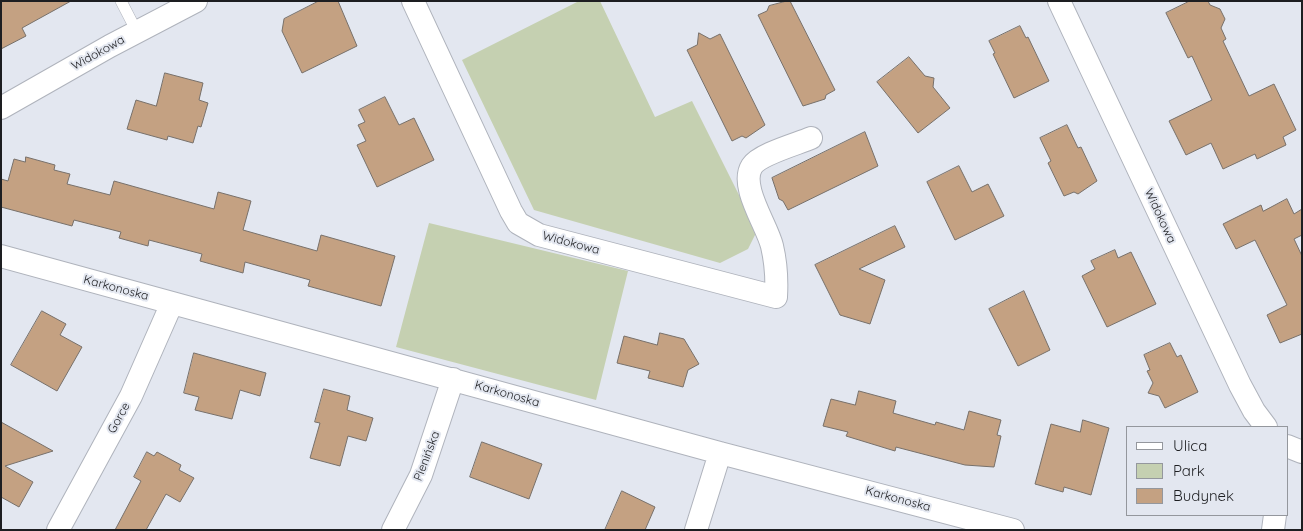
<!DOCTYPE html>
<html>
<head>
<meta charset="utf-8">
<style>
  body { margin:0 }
  #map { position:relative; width:1303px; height:531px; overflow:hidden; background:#e3e7f0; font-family:Quicksand,sans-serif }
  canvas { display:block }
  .frame { position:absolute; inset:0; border:2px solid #1d1e21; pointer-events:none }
  .legend { position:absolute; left:1126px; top:426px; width:162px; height:90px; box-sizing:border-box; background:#e3e7f0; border:1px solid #94979d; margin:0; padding:6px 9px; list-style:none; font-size:15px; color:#1d1e21 }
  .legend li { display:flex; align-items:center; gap:10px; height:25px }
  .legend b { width:25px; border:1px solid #94979d }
</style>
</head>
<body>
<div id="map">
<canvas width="1303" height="531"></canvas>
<div class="frame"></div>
<ul class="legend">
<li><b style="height:6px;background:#fff"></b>Ulica</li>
<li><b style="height:14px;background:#c5d0b1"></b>Park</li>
<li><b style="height:14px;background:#c4a182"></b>Budynek</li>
</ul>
</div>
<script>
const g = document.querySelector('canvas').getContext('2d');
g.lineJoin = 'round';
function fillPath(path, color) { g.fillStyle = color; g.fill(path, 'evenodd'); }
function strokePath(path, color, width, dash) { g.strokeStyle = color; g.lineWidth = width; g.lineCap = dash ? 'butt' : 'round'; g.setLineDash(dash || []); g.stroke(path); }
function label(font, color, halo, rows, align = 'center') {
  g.font = font + ' Quicksand,sans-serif'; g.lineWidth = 4; g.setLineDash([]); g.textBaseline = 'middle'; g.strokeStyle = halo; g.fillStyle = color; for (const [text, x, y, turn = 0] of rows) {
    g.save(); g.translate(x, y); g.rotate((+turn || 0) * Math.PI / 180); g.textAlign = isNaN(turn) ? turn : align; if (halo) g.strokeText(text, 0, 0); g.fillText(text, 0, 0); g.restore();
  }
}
fillPath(new Path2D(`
  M579,1h21l55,116 37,-16 65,130 -9,18 -28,14 -186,-53 -72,-150z
  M429,223l199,48 -32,129 -200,-53z`), '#c5d0b1');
const building = new Path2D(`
  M1,1h70l-49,27 4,8 -25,13z
  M319,1h19l19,45 -55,27 -20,-42 2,-12z
  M787,1h3l45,89 -9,5 -1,4 -22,7 -45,-91 9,-4 2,-5z
  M1190,1h18l2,4 10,4 5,10 -4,9 5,11 -3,2 26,55 25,-12 22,46 -13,7 3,8 -29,14 -2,-5 -32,15 -12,-26 -25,12 -17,-34 43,-21 -20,-44 -4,2 -22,-45z
  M1020,26l6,12 2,-1 21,44 -35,17 -21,-44 2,-1 -6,-12z
  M699,33l11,6 10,-5 45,91 -19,13 -4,-2 -10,5 -45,-91 10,-5z
  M909,57l16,19 9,2 -1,9 17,21 -32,25 -41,-51z
  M165,73l38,10 -4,17 9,3 -7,24 -3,-1 -5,17 -25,-7 -1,4 -40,-11 9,-29 20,6z
  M385,97l14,28 15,-7 20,42 -57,27 -20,-42 9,-4 -8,-16 7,-3 -6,-12z
  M1067,125l11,23 3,-1 16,34 -19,13 -4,-2 -10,4 -16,-33 3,-2 -11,-23z
  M865,132l13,34 -90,44 -5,-9 -4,-2 -7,-21z
  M26,157l29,8 -1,5 16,4 -3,10 43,11 4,-14 100,28 4,-17 33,9 -8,29 74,21 4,-16 74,21 -14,50 -73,-20 2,-6 -65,-18 -2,11 -43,-12 2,-7 -53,-14 -1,6 -29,-8 2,-6 -47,-12 -2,6 -71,-19v-28l7,2 6,-22 11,3z
  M959,166l13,26 16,-8 16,32 -49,24 -28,-58z
  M1287,199l7,15 8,-5v26l-8,4 8,17v78l-22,9 -13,-28 20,-10 -32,-65 -19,9 -13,-25 38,-19 2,6z
  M895,226l10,21 -46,22 26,11 -15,44 -30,-9 -25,-50z
  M1115,250l3,8 13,-6 25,52 -49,23 -25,-51 13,-7 -4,-8z
  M1024,291l26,59 -32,16 -29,-57z
  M42,311l24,13 -6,11 22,12 -25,44 -46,-26z
  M660,333l24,6 15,25 -11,6 -5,17 -35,-9 2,-7 -33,-8 7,-27 33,9z
  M1170,343l7,14 4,-2 17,37 -33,16 -6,-12 -11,-3 5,-10 -6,-12 3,-1 -6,-15z
  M194,353l72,20 -6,23 -20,-6 -8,29 -37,-9 4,-13 -15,-4z
  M324,389l26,7 -3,14 26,8 -7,23 -18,-5 -8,30 -30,-8 10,-35 -5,-1z
  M859,391l37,10 -3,12 42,12 1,-3 28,8 5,-19 32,9 -4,15 4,1 -7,31 -29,-2 -69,-18 -1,4 -49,-15 2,-4 -25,-6 8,-27 24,6z
  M1083,420l26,8 -18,67 -27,-8 -1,5 -28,-8 16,-60 29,8z
  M1,422l52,29 -48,15 28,16 -14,25 -18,-10z
  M482,442l60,22 -13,35 -59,-22z
  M147,452l7,4 3,-4 24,13 -2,5 15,8 -14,24 -14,-8 -20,36h-31l26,-49 -7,-4z
  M622,491l33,16 -10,23h-40z`);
fillPath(building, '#c4a182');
strokePath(building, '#77706a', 1);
const service = new Path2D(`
  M121,1l16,31`);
const minor = new Path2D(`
  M413,1l98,210 7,12 21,12 237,62c1,-17 0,-34 -4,-51 -5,-21 -33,-60 -20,-80 8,-12 45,-22 59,-28
  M1059,1l181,384 14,26 12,16
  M1,108l109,-62 86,-45
  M1,256l719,197 293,77
  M1287,446l15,6
  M58,530l73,-134 41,-93
  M393,530l28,-55 32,-96
  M696,530l24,-77
  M1273,530l2,-15`);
strokePath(service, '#afb3bc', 12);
strokePath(minor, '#afb3bc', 24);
strokePath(service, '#fff', 11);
strokePath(minor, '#fff', 22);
label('12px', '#1d1e21', '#e3e7f0', [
  ["Widokowa",98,53,-29],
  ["Widokowa",1160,216,65],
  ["Widokowa",571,243,15],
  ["Karkonoska",116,288,15],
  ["Karkonoska",507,394,16],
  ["Gorce",119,418,-61],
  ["Pienińska",427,456,-69],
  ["Karkonoska",898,499,15]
]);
</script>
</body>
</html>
